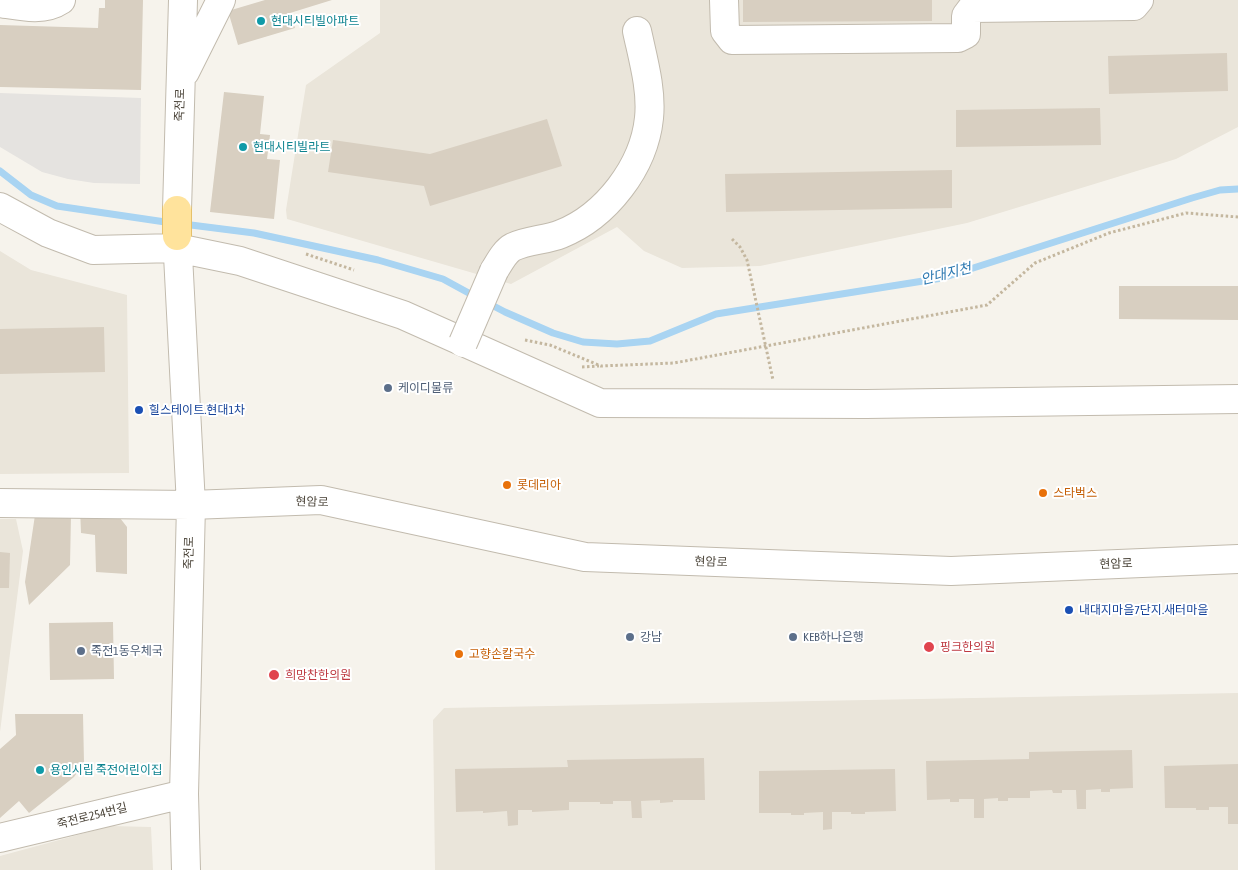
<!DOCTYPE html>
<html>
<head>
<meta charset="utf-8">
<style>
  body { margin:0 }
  canvas { display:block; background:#f6f3ec }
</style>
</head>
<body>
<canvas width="1238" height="870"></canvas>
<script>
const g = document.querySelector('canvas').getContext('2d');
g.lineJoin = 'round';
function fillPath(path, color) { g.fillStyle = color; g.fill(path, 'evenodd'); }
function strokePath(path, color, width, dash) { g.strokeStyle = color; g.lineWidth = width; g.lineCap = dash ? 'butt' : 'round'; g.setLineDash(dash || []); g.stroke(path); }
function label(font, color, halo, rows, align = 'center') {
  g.font = font + ' "Asap Condensed","Noto Sans KR",sans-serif'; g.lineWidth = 4; g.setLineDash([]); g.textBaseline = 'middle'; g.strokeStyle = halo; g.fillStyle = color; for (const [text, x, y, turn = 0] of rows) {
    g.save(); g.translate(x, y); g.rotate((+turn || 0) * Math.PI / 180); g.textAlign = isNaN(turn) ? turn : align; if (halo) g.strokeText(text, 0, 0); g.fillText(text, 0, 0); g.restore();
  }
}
fillPath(new Path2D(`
  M380,0h858v127l-62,32 -209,64 -207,43 -78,2 -38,-17 -27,-24 -106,57 -224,-65 -1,-9 20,-125 74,-52z
  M0,251l31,19 96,25 2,178 -129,1z
  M0,519h16l7,32 -23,181z
  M1238,693v177h-803l-2,-150 11,-12z
  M111,826l40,1 2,43h-153v-14z`), '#eae5da');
fillPath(new Path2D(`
  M0,93l141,5 -1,86 -46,-1 -26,-4 -26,-7 -42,-25z`), '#e5e3e0');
strokePath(new Path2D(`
  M0,171l31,24 26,11 115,17
  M183,224l71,9 124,27 65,19 33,18
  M486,302l19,10 48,21 30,9 34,2 33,-3 66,-27 226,-36 250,-80 28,-8 18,-1`), '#a9d4f2', 7);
fillPath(new Path2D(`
  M105,0h38l-2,90 -141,-3v-62l98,3 1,-20h6z
  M265,0h67l-42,13 5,15 -57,17 -10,-34z
  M743,0h189v21l-189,1z
  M1227,53l1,38 -119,3 -1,-38z
  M224,92l40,4 -4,38 10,1 -3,24 13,1 -6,59 -64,-7z
  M1100,108l1,37 -145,2v-37z
  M547,119l15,47 -132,40 -6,-20 -96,-14 5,-32 97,14z
  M952,170v38l-226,4 -1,-38z
  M1119,286h119v34l-119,-1z
  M104,327l1,45 -105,2v-45z
  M80,508l33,1 14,18v47l-31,-2 -1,-37 -14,-2z
  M35,515h36l-1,50 -41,40 -4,-23z
  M0,552l10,1 -1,35h-9z
  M113,622l1,57 -64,1 -1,-57z
  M15,714h68l1,49 -10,14 -45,36 -10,-12 -19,17v-69l16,-14z
  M1132,750l1,38 -23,1v3h-9v-3l-15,1v19h-9l-1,-19h-14v3h-9l-1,-3 -22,1v7h-22v3h-10v-3l-14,1v19h-10v-19h-15v3h-9v-3l-23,1 -1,-39 103,-2v-7z
  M704,758l1,42h-32v2l-13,1v-3l-19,1 1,17h-10l-1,-17h-18v3h-13v-2h-31v8l-37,2v-2h-14v15l-10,1 -1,-15 -24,2v-2l-27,1 -1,-43 113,-2 -1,-7z
  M1238,764v60h-10v-17h-19v3h-13v-2h-31l-1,-42z
  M895,769l1,42 -31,1v2h-14v-2h-19v17l-9,1v-18l-19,1v2h-13v-2h-32v-42z`), '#d8cfc1');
const minor = new Path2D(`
  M724,0l1,31 7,9 226,-2 8,-4v-18l6,-8 162,-2 5,-6
  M0,3c20,3 43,9 61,-3
  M185,72l36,-72
  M0,207l48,26 45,17 84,-2 63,13 163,54 197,88 266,1 372,-5
  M177,210l6,-210
  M177,236l14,269 -7,289 2,76
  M494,271c5,-8 11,-20 19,-24 15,-7 33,-7 48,-13 45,-18 83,-67 88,-116 3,-28 -6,-59 -12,-87
  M0,503l191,2 130,-5 264,57 366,14 287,-12
  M0,838l184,-44`);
const major = new Path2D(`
  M177,236v-26`);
strokePath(minor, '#c2bbae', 30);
strokePath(major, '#e6c16a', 30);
strokePath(new Path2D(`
  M732,239l8,8 7,13 26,120
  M306,254l48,16
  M525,340l25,5 51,21 73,-3 313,-58 48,-42 74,-30 77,-20 52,4
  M582,367l17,-1`), '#c4b79f', 3, [2.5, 2.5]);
strokePath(minor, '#fff', 28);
strokePath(major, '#ffe39c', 28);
const minorBridge = new Path2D(`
  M463,343l31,-72`);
strokePath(minorBridge, '#c2bbae', 30, []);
strokePath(minorBridge, '#fff', 28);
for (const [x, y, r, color] of [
  [261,21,5,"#0f9aa8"],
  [243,147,5,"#0f9aa8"],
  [388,388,5,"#5c6f8a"],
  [139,410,5,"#1a4fb4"],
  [507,485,5,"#e8710a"],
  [1043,493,5,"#e8710a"],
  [1069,610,5,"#1a4fb4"],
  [630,637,5,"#5c6f8a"],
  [793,637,5,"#5c6f8a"],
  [929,647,6,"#e0444e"],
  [81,651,5,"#5c6f8a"],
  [459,654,5,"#e8710a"],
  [274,675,6,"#e0444e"],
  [40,770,5,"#0f9aa8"]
]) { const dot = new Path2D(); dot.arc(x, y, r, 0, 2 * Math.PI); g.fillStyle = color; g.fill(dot); strokePath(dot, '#fff', 2); }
label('12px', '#0d838f', '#fff', [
  ["현대시티빌아파트",271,21],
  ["현대시티빌라트",253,147],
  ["용인시립 죽전어린이집",50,770]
], 'left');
label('12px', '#4b4439', '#fff', [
  ["죽전로",180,105,-88],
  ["현암로",312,502,2],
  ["죽전로",189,553,-89],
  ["현암로",711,562,2],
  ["현암로",1116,564,-2],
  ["죽전로254번길",92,816,-14]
]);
label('12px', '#4e5e75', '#fff', [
  ["케이디물류",398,388],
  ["강남",640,637],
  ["KEB하나은행",803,637],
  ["죽전1동우체국",91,651]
], 'left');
label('12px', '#164399', '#fff', [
  ["힐스테이트.현대1차",149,410],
  ["내대지마을7단지.새터마을",1079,610]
], 'left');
label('12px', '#c56008', '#fff', [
  ["롯데리아",517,485],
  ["스타벅스",1053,493],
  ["고향손칼국수",469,654]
], 'left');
label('12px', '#be3a42', '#fff', [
  ["핑크한의원",940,647],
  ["희망찬한의원",285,675]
], 'left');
label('italic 14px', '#2e7ab2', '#fff', [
  ["안대지천",946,274,-14]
]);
</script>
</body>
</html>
